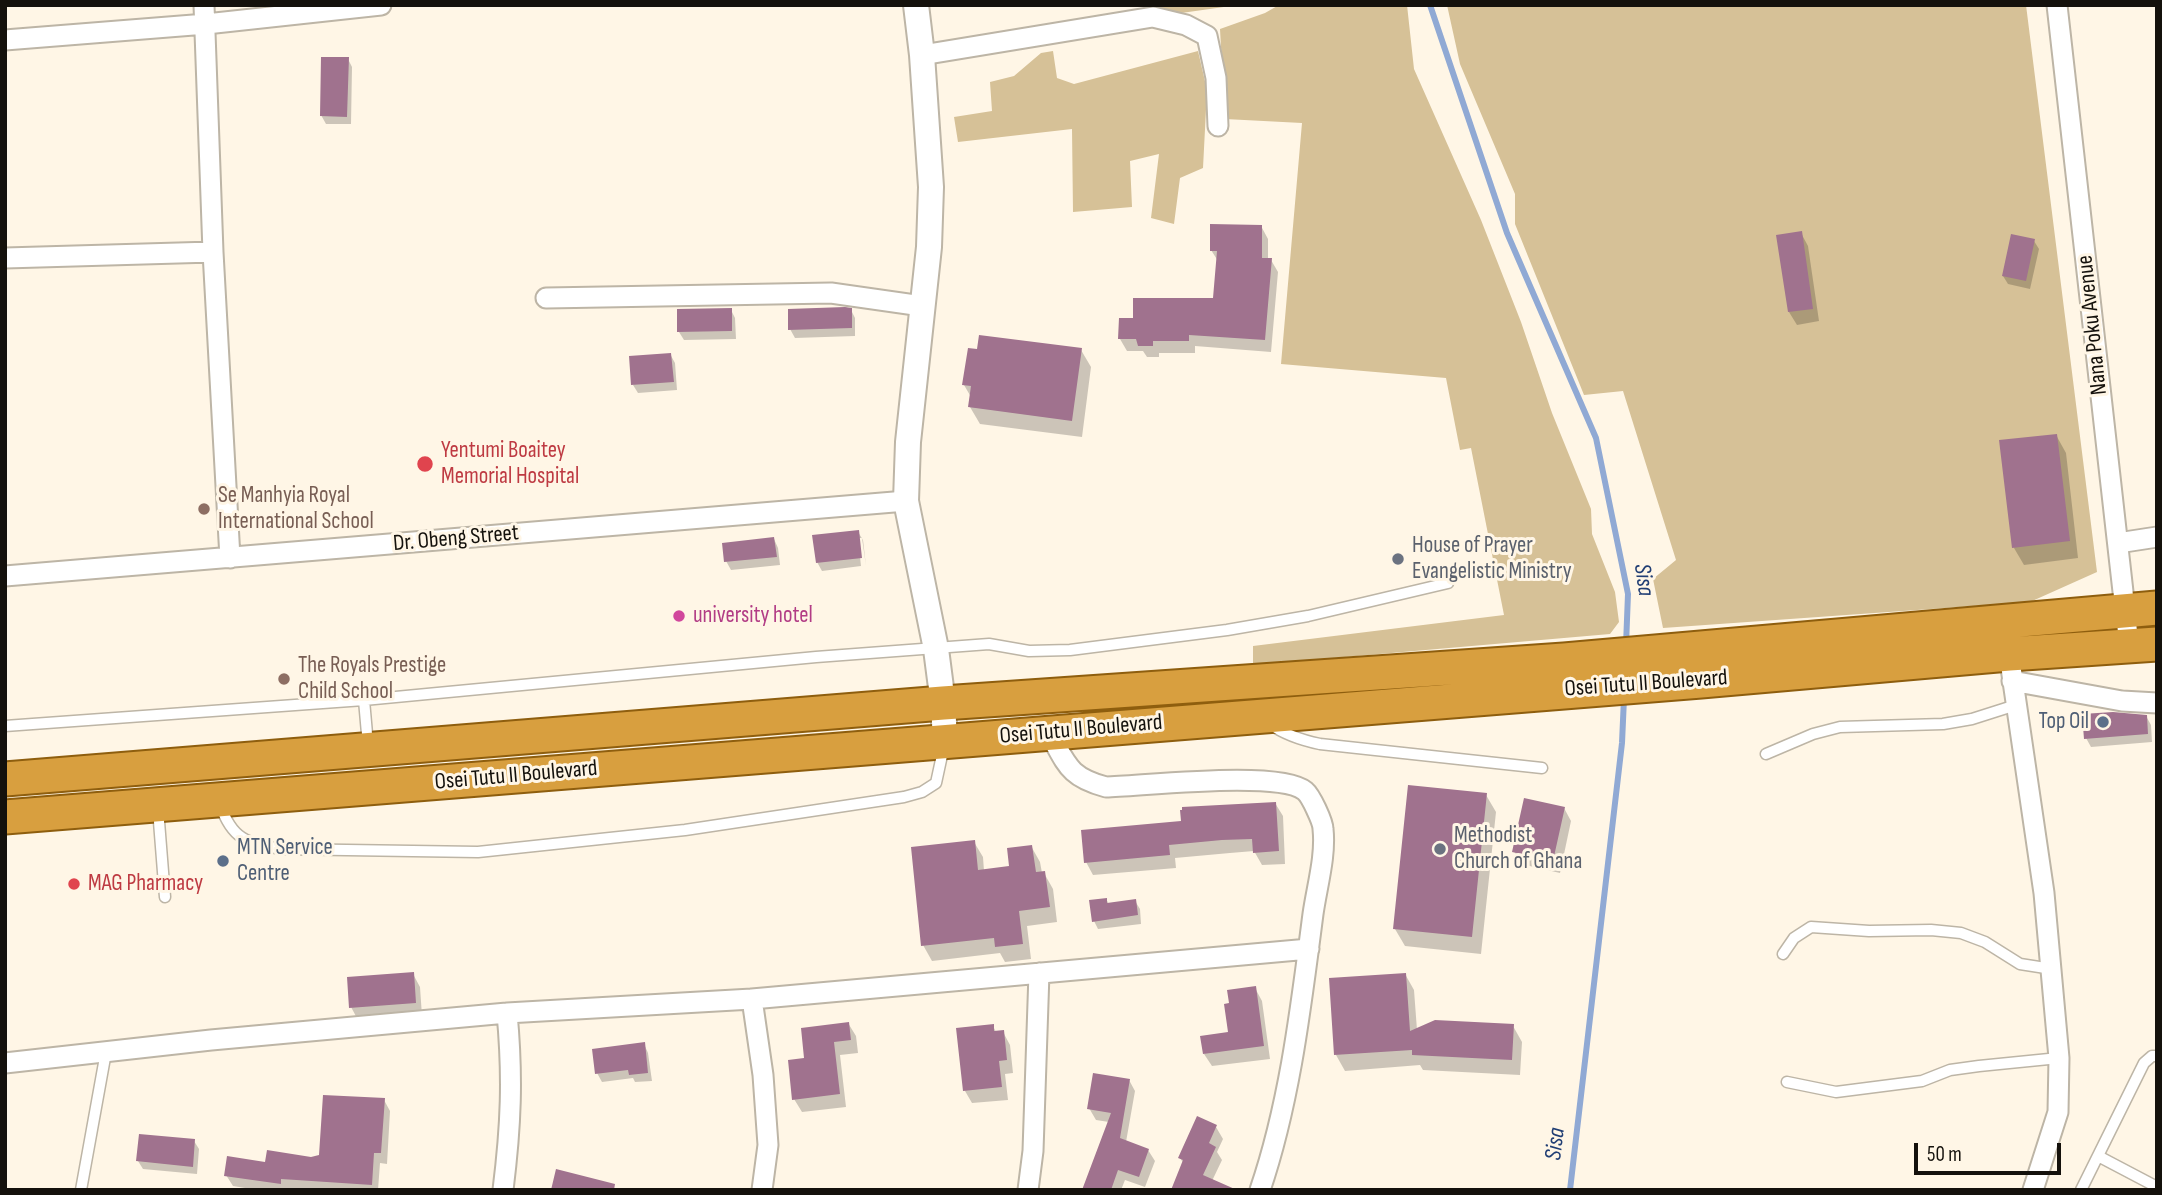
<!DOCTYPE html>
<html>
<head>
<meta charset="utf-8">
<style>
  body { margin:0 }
  #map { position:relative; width:2162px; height:1195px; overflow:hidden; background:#fff6e6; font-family:"Sofia Sans Condensed",sans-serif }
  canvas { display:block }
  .frame { position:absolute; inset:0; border:7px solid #14110c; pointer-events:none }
  .scale { position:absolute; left:1914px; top:1143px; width:147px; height:32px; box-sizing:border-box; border:4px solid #14110c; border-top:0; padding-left:9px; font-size:21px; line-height:24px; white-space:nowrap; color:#14110c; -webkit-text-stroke:5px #fff6e6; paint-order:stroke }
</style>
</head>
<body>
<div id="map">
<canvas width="2162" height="1195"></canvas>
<div class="frame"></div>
<div class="scale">50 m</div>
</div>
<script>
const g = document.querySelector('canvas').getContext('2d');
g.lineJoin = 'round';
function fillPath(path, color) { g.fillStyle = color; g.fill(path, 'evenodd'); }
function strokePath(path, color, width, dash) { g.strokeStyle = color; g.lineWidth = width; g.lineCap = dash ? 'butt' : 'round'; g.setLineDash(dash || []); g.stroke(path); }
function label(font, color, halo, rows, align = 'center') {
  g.font = font + ' "Sofia Sans Condensed",sans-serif'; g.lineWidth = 6; g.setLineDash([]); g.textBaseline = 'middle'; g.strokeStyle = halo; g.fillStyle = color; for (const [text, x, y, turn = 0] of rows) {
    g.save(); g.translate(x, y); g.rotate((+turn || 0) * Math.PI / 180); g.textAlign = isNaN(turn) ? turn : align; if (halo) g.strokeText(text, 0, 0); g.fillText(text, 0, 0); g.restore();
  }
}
fillPath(new Path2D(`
  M1157,5h81l-78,11z
  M1279,5h128l7,64 67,151 40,102 31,91 39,96 1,25 23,58 4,30 -9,12 -357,31v-19l251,-31 -33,-167 -11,2 -14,-72 -165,-14 21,-241 -77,-4 -5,-90 45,-16z
  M1447,5h579l71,567 -67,30 -367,26 -10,-49 23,-19 -53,-169 -39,4 -69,-171v-30l-55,-130z
  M1053,51l4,27 17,6 124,-33 9,39 -4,78 -23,10 -6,46 -23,-6 8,-64 -29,7 2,46 -59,5 -1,-83 -114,13 -4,-25 38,-6 -2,-29 24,-6 27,-23z`), '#d6c197');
fillPath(new Path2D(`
  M348,59l4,8 -1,57h-25l-5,-9z
  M1261,226l7,13v21h3l7,12 -7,80 -76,-6v7h-36v4h-12l-4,-6h-16l-7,-12 15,-19 79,-20 4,-39 -7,-11z
  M1801,233l7,13 11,75 -22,4 -8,-13z
  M2034,241l5,8 -9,40 -22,-5 -5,-8z
  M731,310l4,8 1,21 -52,1 -5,-8 -1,-21z
  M851,310l4,8v18l-60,2 -5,-9z
  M1081,350l10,17 -9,70 -102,-13 -10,-17 1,-10 -7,-12z
  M670,354l5,9 2,27 -39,3 -5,-8z
  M2056,435l10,18 12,105 -54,7 -10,-17z
  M858,532l5,8 3,26 -4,-28h-4l3,28 -39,5 -5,-9z
  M774,539l4,9 2,17 -49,5 -5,-9z
  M2146,716l5,9 1,17 -61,5 -5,-9z
  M1486,795l10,17 -15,142 -76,-8 -10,-17z
  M1275,803l8,13 2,48 -23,1 -8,-14 -24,2 -55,5 1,10 -83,7 -7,-13z
  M1564,808l7,13 -11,52 -39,-9 -7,-13z
  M974,842l9,15 1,14 27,-4 20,-21 9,16 2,11h2l9,16 4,33 -30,4 4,33 -26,3 -5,-9 -68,8 -9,-16z
  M1106,899l3,5 26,-3 5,8 1,15 -43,5 -4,-8z
  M413,974l7,13 2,29 -64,4 -7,-13z
  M1405,974l9,16 3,40 96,-4 9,16 -2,33 -97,-5 -3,-5 -75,6 -9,-16 -5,-75z
  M1255,988l7,13 8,58 -58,7 -8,-12 26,-21z
  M848,1023l8,13 2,17 -18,2 6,52 -44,5 -8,-13 12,-39z
  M993,1026l3,6h7l7,13 3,28 -8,1 3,26 -36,3 -7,-12z
  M644,1044l4,9 4,28 -17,1 -2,-4 -31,4 -5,-9z
  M1129,1080l6,11 -9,51 22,8 7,11 -10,26 -20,-7 -4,10h-34l22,-68 -13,-2 -7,-12z
  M384,1100l6,11 -3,53 -7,-1 -2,27h-121l-24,-4 -7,-11 40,-11 54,-7z
  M1216,1127l7,12 -6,13 5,8 -10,21 -28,-17 -4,-6z
  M194,1141l5,8 -2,25 -54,-5 -5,-8z`), '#0003');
strokePath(new Path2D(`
  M1430,5l77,228 89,205 32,156 -2,51
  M1570,1190l52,-447 2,-45`), '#90a9d4', 6);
fillPath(new Path2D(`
  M321,57h28l-2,60 -27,-1z
  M1210,224l52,1v33h10l-7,82 -76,-5v6h-36v5h-15l-2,-7h-18l1,-21h14v-20h80l4,-47h-7z
  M1802,231l11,78 -25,3 -12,-77z
  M2011,234l24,5 -9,42 -24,-5z
  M845,307l7,1v20l-64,2v-21z
  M732,308v23l-55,1v-23z
  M979,335l103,13 -10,73 -104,-14 3,-21 -9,-1 6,-37 9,1z
  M671,353l3,29 -43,3 -2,-29z
  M2057,434l13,107 -58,7 -13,-108z
  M859,530l3,28 -46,5 -4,-28z
  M774,537l3,20 -53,5 -2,-19z
  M2113,712l34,3 1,19 -64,5 -2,-25z
  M1408,785l79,8 -15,144 -79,-8z
  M1524,798l41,9 -12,54 -41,-9z
  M1276,802l3,49 -26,2 -1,-14 -30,1 -53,5 1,10 -86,8 -3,-33 100,-9 -1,-11h2v-3z
  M975,840l3,30 31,-4 -2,-18 25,-3 4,27 9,-1 5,36 -31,4 4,33 -28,3 -1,-9 -73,8 -10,-99z
  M1107,898v5l29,-4 2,16 -46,7 -3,-22z
  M414,972l2,31 -67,5 -2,-31z
  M1406,973l4,58 25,-11 79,4 -2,36 -100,-5v-5l-78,5 -5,-77z
  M1256,986l8,60 -61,8 -3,-18 28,-4 -4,-28 5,-1 -2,-13z
  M849,1022l2,18 -17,2 6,52 -48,6 -4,-40 16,-2 -3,-30z
  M994,1024v7l10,-1 3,30 -8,1 3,26 -39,4 -7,-63z
  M645,1042l3,31 -19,2 -1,-5 -33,4 -3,-25z
  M1093,1073l37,6 -10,59 29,11 -10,28 -21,-7 -7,20h-29l29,-77 -24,-4z
  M323,1095l62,3 -4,55h-7l-2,32 -91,-6v5l-57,-8 3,-20 38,6 2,-12 44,7 8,-2z
  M1197,1116l20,9 -8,18 7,4 -13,28 34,15h-66l12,-30 -5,-2z
  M139,1134l56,5 -2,28 -57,-6z
  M556,1169l59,15 -1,6h-63z`), '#a0728e');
const service = new Path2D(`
  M364,700l4,45
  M1270,724c15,11 31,16 50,20l222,24
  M5,726l359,-26 452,-43 173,-13 40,7 41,-1 157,-20 81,-14 140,-33
  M1766,754l47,-20 27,-7 103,-3 29,-5 44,-14
  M220,804c12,36 27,39 61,45l197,3 207,-22 219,-33 18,-5 14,-9 8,-37
  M158,809l7,88
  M1783,954l11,-16 17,-11 58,4 62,-1 30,3 24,9 35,22 32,5
  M1787,1082l49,10 86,-11 28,-11 29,-4 80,-8
  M2098,1156l59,31
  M81,1190l25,-138
  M2081,1190l63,-127 8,-7h5`);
const minor = new Path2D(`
  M204,5l9,247 17,306
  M2057,5l72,640
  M5,40l201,-16 175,-19
  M922,55l231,-38 33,8 21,11 9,42 2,48
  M5,258l208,-6
  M546,298l285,-5 91,13
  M2118,543l39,-6
  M5,576l901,-75
  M2009,654l35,239 15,165 -1,54 -25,78
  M2012,681l110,20 35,2
  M1049,733c18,31 19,44 57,54 38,-1 174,-17 199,4 6,5 18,31 18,38 3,27 -6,57 -10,85 -12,92 -23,188 -53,276
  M752,999l11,76 5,70 -6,45
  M5,1063l206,-23 296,-27 245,-14 557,-50
  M503,1190c8,-64 10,-113 4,-177
  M1028,1190l5,-39 6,-178`);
const tertiary = new Path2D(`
  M916,5l6,50 9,132 -2,60 -21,195 -2,59 30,148 7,54 2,38`);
const trunk = new Path2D(`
  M5,779l938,-76 621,-43 593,-52
  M5,817l1696,-136 308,-27 148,-10`);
strokePath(service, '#bdb5a6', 13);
strokePath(minor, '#bdb5a6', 23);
strokePath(tertiary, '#bdb5a6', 28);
strokePath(trunk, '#8e5e0e', 37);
strokePath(service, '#fff', 10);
strokePath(minor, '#fff', 19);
strokePath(tertiary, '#fff', 24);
strokePath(trunk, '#d89f3f', 33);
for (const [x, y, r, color] of [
  [425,464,9,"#e0444e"],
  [204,509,7,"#8d6e63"],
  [1398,559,7,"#6b7280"],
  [679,616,7,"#d1479c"],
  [284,679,7,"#8d6e63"],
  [2103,722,7,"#5c6f8a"],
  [1440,849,7,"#6b7280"],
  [223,861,7,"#5c6f8a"],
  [74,884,7,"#e0444e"]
]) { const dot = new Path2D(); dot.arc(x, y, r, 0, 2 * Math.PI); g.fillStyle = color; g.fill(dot); strokePath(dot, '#fff6e6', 2.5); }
label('23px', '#14110c', '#fff6e6', [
  ["Nana Poku Avenue",2093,325,-96],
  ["Dr. Obeng Street",456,539,-5],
  ["Osei Tutu II Boulevard",1646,684,-4],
  ["Osei Tutu II Boulevard",1081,730,-5],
  ["Osei Tutu II Boulevard",516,776,-5]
]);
label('23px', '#be3a42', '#fff6e6', [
  ["Yentumi Boaitey",441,451],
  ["Memorial Hospital",441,477],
  ["MAG Pharmacy",88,884]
], 'left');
label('23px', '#785e54', '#fff6e6', [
  ["Se Manhyia Royal",218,496],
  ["International School",218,522],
  ["The Royals Prestige",298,666],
  ["Child School",298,692]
], 'left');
label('23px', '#5b616d', '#fff6e6', [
  ["House of Prayer",1412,546],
  ["Evangelistic Ministry",1412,572],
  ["Methodist",1454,836],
  ["Church of Ghana",1454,862]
], 'left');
label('23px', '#b23c85', '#fff6e6', [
  ["university hotel",693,616]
], 'left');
label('23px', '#4e5e75', '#fff6e6', [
  ["Top Oil",2089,722],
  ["MTN Service",237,848,"left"],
  ["Centre",237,874,"left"]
], 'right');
label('italic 24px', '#213e74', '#fff6e6', [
  ["Sisa",1643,580,82],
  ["Sisa",1556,1144,-83]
]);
</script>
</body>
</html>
